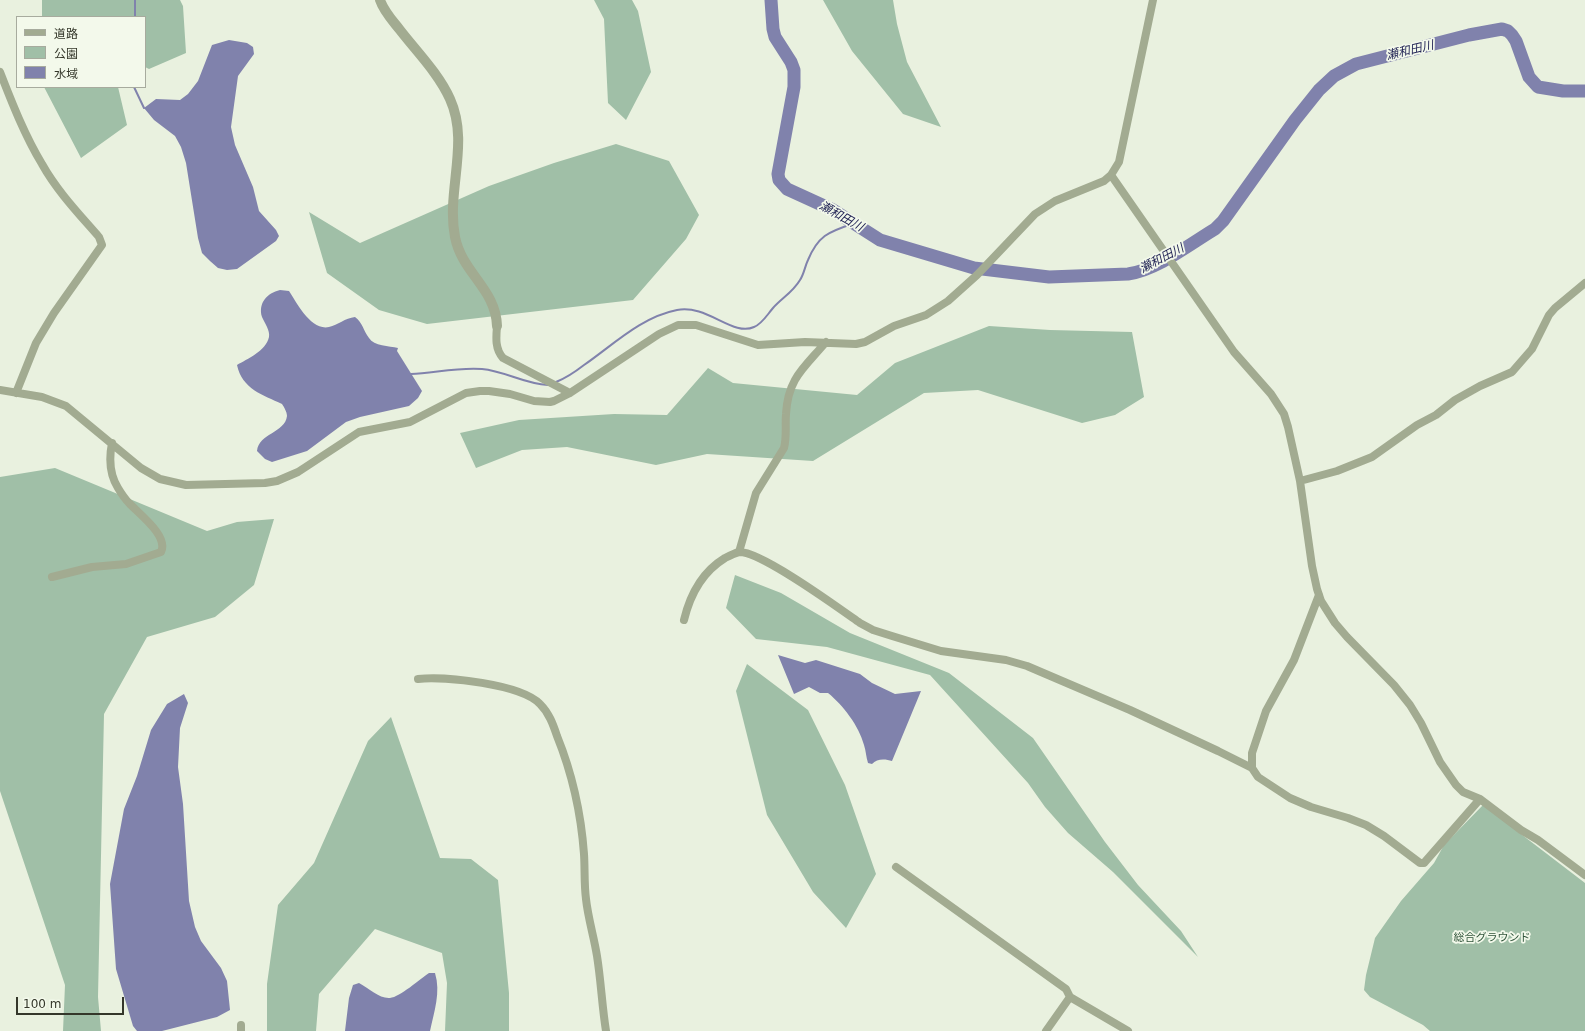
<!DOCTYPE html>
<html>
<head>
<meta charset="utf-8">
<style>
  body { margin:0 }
  #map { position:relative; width:1585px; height:1031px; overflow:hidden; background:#e9f1df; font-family:"DejaVu Sans","Noto Sans JP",sans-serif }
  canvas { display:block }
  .legend { position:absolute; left:16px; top:16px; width:130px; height:72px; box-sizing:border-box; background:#f3f9eb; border:1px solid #a7ab9e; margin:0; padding:5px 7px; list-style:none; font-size:12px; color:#34372a }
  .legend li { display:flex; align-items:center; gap:8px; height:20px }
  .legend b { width:20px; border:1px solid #a7ab9e }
  .scale { position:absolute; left:16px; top:997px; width:108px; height:18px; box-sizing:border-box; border:2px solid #34372a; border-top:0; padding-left:5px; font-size:12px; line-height:14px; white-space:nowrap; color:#34372a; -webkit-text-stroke:3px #f3f9eb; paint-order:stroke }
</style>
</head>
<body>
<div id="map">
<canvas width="1585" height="1031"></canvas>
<ul class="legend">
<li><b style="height:5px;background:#a2ab91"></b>道路</li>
<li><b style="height:11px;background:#a0bfa7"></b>公園</li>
<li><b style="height:11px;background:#8082ac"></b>水域</li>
</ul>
<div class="scale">100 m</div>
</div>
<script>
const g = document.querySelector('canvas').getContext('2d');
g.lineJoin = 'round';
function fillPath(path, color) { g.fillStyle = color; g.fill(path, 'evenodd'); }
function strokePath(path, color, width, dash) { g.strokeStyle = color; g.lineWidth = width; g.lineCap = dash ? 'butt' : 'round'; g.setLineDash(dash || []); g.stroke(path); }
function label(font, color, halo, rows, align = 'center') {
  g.font = font + ' "DejaVu Sans","Noto Sans JP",sans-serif'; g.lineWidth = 3.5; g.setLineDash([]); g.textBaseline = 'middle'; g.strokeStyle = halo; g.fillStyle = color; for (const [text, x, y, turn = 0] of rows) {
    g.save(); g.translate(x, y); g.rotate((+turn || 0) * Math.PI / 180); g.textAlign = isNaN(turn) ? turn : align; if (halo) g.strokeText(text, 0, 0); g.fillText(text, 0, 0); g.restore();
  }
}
fillPath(new Path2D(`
  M42,0h138l3,6 3,47 -37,16 -4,-2v-50h-103z
  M594,0h38l6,11 13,61 -25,48 -18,-17 -4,-84z
  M823,0h70l4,24 10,38 34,65 -38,-13 -51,-63z
  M44,87h74l9,38 -46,33z
  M616,144l53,17 30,54 -13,24 -53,61 -206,24 -48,-14 -52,-37 -18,-61 51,31 129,-57 65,-23z
  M989,326l61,4 82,2 12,65 -29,18 -33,8 -104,-33 -54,3 -111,68 -106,-7 -51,11 -89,-18 -45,3 -46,18 -16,-35 59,-13 95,-6 53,1 41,-47 25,15 124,12 38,-32z
  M55,468l152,63 30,-9 37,-3 -20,66 -39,32 -68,20 -43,77 -6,283 3,34h-38l2,-46 -65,-194v-314z
  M735,575l46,18 69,40 99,40 84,65 72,104 33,43 43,46 17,26 -85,-85 -45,-39 -23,-26 -17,-24 -98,-108 -103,-28 -71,-8 -30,-31z
  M747,664l61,46 37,75 31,89 -30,54 -33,-36 -46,-77 -31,-124z
  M391,717l49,141 31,1 27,21 11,113v38h-64l2,-48 -5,-30 -67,-24 -56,65 -3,37h-49v-47l11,-79 36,-42 54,-122z
  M1483,805l102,78v148h-155l-7,-6 -53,-28 -6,-7 2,-15 9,-37 26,-37 33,-38 10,-18z`), '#a0bfa7');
fillPath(new Path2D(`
  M229,40l18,3 6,4 1,7 -16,22 -7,51 4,18 18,42 6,24 17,19 3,6 -3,5 -39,28 -10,1 -9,-2 -8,-7 -8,-8 -4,-15 -12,-75 -5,-16 -6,-11 -21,-16 -10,-12 12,-9 24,1 8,-6 10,-13 14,-36z
  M280,290l9,1c8,12 22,40 40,36 9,-2 16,-9 26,-10 8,6 8,13 14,21 5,8 20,8 29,10l-1,3 25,40 -4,7 -9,8 -49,11 -14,5 -39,29 -35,11 -7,-3 -8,-8c2,-18 28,-18 30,-35 0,-4 -3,-9 -5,-12 -19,-9 -40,-15 -45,-39 10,-6 29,-14 32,-28 1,-7 -4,-13 -7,-20 -4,-14 5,-24 18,-27z
  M778,655l27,8 11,-3 44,14 12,9 23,11 26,-3 -29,70c-6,-2 -15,-3 -20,3l-4,-1c-2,-6 -2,-12 -4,-18 -5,-19 -21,-40 -36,-52h-8l-11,-6 -15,7z
  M184,694l4,9 -8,25 -2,39 5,37 6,97 6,26 6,14 20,27 6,13 3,29 -13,7 -55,14h-25l-4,-5 -17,-57 -6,-85 14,-75 13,-33 14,-46 16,-26z
  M429,973h6c6,19 -1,39 -5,58h-85l4,-33 4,-13 6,-2c9,5 21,16 31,15 10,-1 30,-19 39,-25z`), '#8082ac');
strokePath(new Path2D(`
  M135,0v17
  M134,87l10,21
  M411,374c23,-1 47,-7 71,-5 23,2 42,15 66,16
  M556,382c10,-4 19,-10 28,-17 29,-20 57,-48 93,-55 30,-6 56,27 77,17 8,-3 13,-12 19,-19 9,-10 20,-16 27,-28 4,-6 5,-14 8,-20 10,-24 20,-28 44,-36`), '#8082ac', 2);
strokePath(new Path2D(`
  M771,0l2,29 2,8 16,25 3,8v17l-16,87 1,6 8,9 46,21 47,30 94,28 75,9 79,-3c29,-4 62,-30 87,-45l8,-8 72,-101 24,-30 15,-14 22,-12 113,-29 33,-6 6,2 4,4 4,6 13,36 9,10 25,4h22`), '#8082ac', 13);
strokePath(new Path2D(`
  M0,72c12,31 25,64 42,92 15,27 37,50 57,73l3,8 -48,68 -18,30 -20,50
  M1111,175l123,177 37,42 13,20 4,13 12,54 12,85 5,23 4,12 14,22 12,14 47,48 16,20 11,18 19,39 16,23 7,7 17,7 41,31 17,10 47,35
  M497,326c-1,12 -2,23 6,32l67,35
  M0,390l42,7 24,9 75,62 19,11 26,6 79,-2 12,-2 21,-9 61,-40 51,-10 56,-29 14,-2h9l21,3 24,7 16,1 4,-1 16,-8 89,-59 19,-9h18l62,20 47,-3 51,2 9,-2 29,-16 32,-11 22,-14 29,-26 58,-61 20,-13 49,-20 7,-6 8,-13 34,-162
  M1300,481l37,-10 35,-14 45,-32 19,-10 19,-15 25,-14 32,-14 20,-23 17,-34 6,-7 30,-25
  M739,552l17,-59 28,-45c3,-11 1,-23 2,-34 2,-36 18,-46 40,-72
  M52,577l40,-10 34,-3 35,-12c8,-16 -22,-38 -32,-49 -4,-4 -8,-10 -11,-15 -8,-13 -9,-30 -6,-45
  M1319,595l-25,65 -28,51 -14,42v15l6,9 32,21 21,9 37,11 18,7 18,11 36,27h4l56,-64
  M684,620c6,-25 18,-48 41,-62 4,-2 10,-5 14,-6 22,-1 101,57 121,71l13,7 19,6 49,15 65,9 21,6 103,44 88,41 34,17
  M418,679c27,-3 103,5 122,25 9,9 13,20 17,32 15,37 24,77 27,118 1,15 0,30 2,45 2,19 8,38 11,57 4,25 5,50 9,75
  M896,867l170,122 4,8 58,34
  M241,1025v6
  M1046,1031l24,-34`), '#a2ab91', 8);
strokePath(new Path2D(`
  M380,0c4,12 13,21 20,30 17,22 39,44 50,69 20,44 -4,92 5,138 7,36 41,52 42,89`), '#a2ab91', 10);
label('11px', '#2f5339', '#f3f9eb', [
  ["総合グラウンド",1492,938]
]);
label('italic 12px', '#222455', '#f3f9eb', [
  ["瀬和田川",1410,51,-13],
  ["瀬和田川",841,217,29],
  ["瀬和田川",1162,259,-28]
]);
</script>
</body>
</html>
